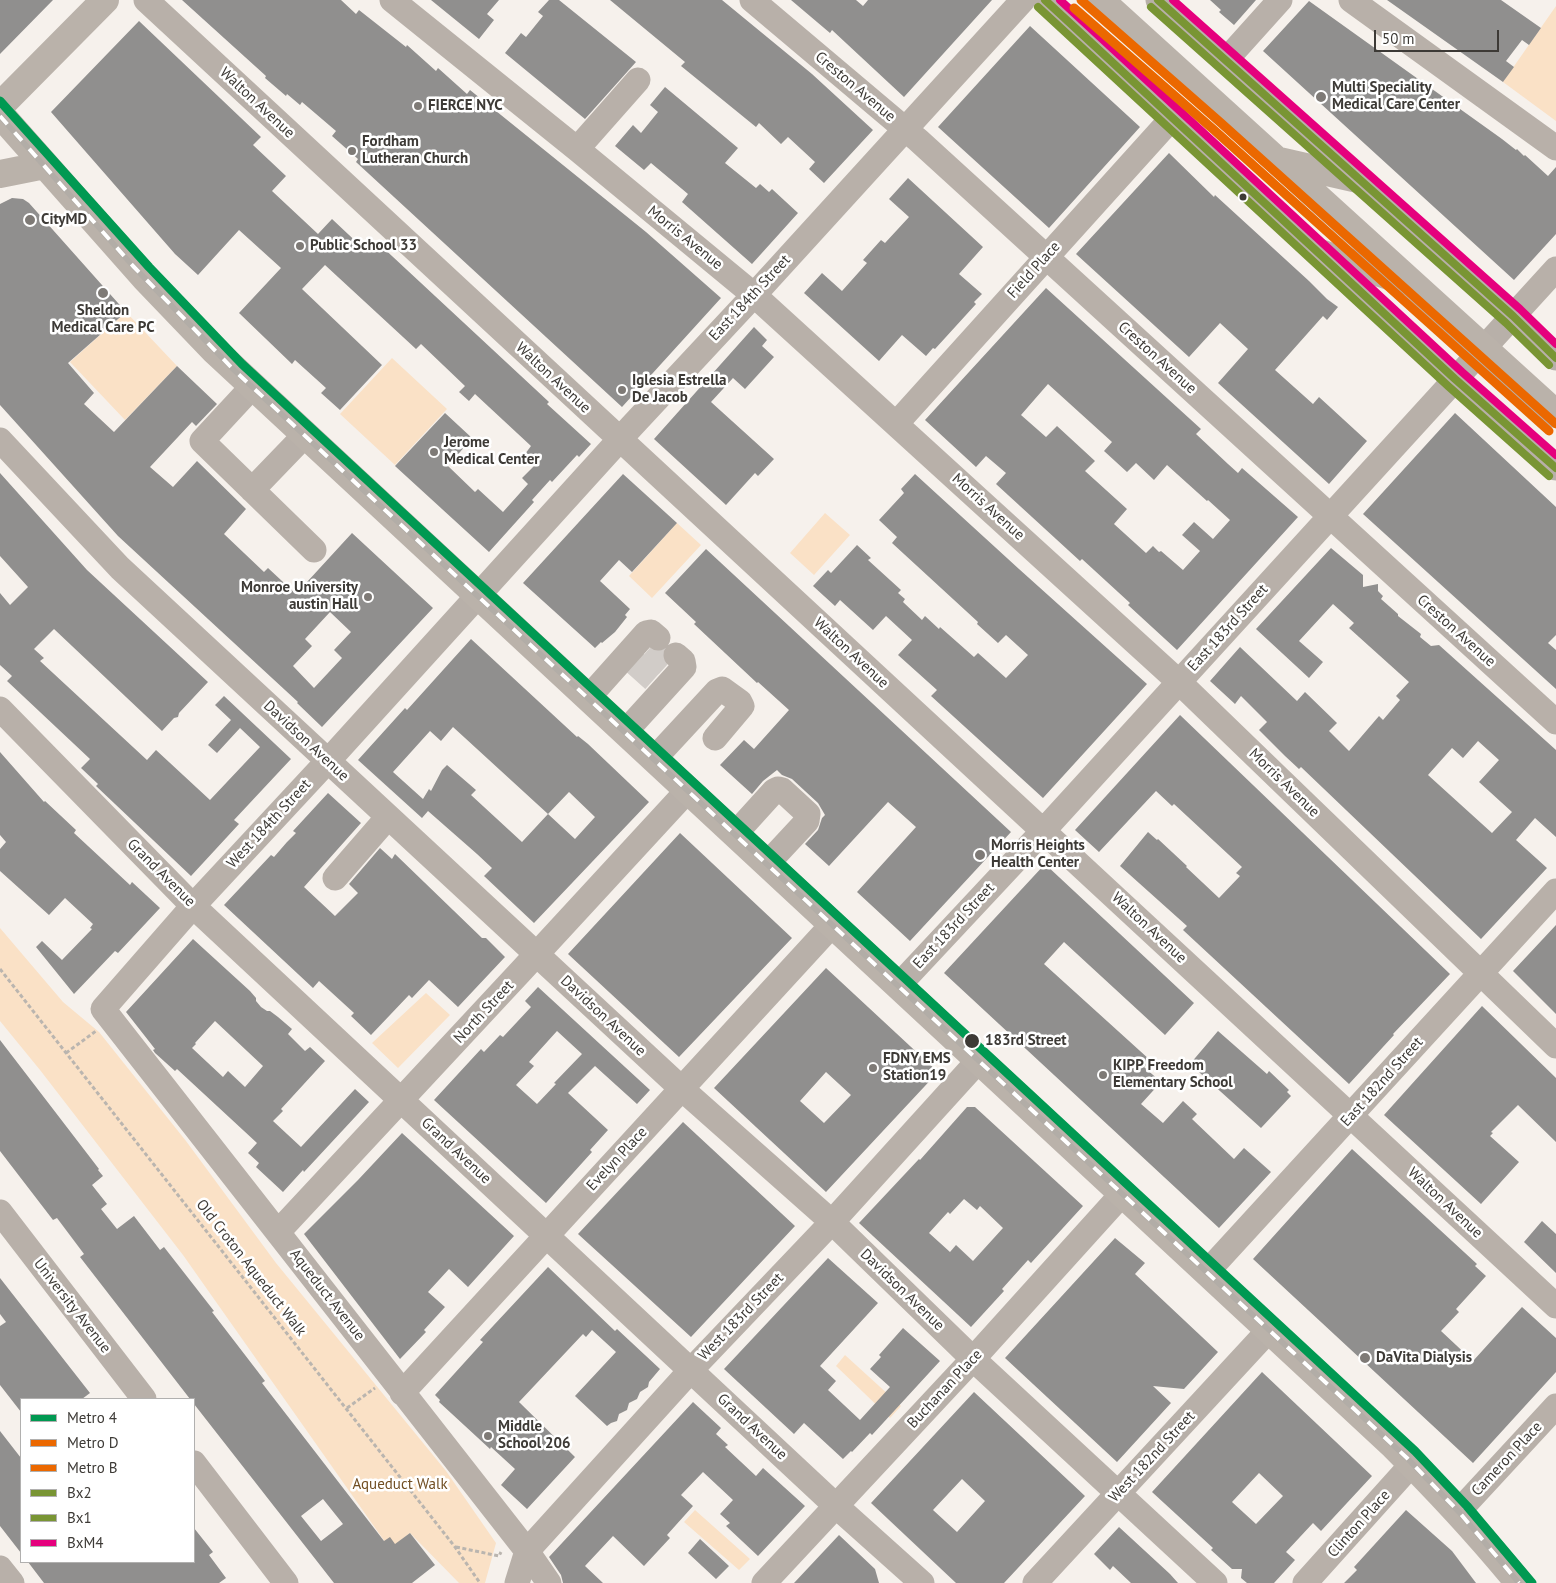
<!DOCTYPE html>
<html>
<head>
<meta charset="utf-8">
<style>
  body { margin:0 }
  #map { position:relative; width:1556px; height:1583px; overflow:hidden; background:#f6f1ec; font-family:"PT Sans",sans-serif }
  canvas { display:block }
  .legend { position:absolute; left:20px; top:1398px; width:175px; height:165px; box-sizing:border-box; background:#fff; border:1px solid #b1b0af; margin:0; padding:6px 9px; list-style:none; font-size:15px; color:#3d3a36 }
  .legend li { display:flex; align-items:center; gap:10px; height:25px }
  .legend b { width:25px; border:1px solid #b1b0af }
  .scale { position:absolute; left:1374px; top:30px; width:125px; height:22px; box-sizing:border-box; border:2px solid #3d3a36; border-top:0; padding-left:6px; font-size:15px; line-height:18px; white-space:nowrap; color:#3d3a36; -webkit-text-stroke:4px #fff; paint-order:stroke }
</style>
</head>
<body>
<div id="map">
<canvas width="1556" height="1583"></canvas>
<ul class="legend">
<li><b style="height:6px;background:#009952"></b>Metro 4</li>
<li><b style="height:6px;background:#eb6800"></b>Metro D</li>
<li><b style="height:6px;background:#eb6800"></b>Metro B</li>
<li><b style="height:6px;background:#799534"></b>Bx2</li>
<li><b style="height:6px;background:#799534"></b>Bx1</li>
<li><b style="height:6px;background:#e5007d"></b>BxM4</li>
</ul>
<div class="scale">50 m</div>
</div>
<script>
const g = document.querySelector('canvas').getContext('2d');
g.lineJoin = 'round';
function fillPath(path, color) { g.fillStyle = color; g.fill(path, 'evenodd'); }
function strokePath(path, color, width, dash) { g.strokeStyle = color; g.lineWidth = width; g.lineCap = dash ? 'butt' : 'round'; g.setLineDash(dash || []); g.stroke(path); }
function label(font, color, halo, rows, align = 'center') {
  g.font = font + ' "PT Sans",sans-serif'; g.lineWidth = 5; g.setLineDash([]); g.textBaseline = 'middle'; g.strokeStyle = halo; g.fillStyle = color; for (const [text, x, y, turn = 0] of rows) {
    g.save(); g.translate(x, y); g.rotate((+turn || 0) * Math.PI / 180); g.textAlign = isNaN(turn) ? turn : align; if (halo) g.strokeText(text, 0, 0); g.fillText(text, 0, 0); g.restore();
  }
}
fillPath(new Path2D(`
  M1556,6v115l-53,-39z
  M126,312l51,54 -52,54 -55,-58z
  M392,358l55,51 -52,56 -55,-51z
  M825,513l25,22 -36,40 -24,-22z
  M677,523l24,22 -49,53 -23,-22z
  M0,928l63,74 36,30 87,109 90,122 170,208 50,72 -11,40h-26l-49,-50 -20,16 -207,-294 -143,-185 -40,-49z
  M426,993l24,22 -52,53 -26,-25z
  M845,1355l56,51 -11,12 -54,-52z
  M695,1510l55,49 -11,11 -55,-48z`), '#fae1c6');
fillPath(new Path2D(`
  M0,0h53l-53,54z
  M182,0h159l15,14 3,-4 47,37 1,-2 29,26 2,-3 29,26 3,-4 176,142 75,66 -99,109 -266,-245 2,-3 -26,-23 4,-5 -34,-29 -2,3 -13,-11 -1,2 -21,-18 1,-2z
  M431,0h68l-12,14 7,6 -15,19z
  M549,0h10l77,62 -51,57 -80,-66 16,-20 5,4 17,-21 -5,-4z
  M610,0h112l90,74 61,56 -49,53 -15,-14 6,-7 -27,-25 -7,7 -22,-21 -3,4 -75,-61 4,-4z
  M791,0h65l7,6 5,-6h124l-88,97 -72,-67 -2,3z
  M1210,0h46l-22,25 -15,-13 2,-2z
  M1387,0h114l40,28 -12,17 -7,-5 -16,21 8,6 -11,15z
  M1309,1l193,138 14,11 1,-1 7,7 1,-1 23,21 8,-9v67l-42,46 -251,-229z
  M139,21l122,116 -8,8 33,31 -14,15 46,43 14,-15 33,31 6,-6 3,3 4,-4 171,159 -2,2 44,40 -12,13 -2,-2 -25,27 -2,-2 -18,20 2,2 -45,50 -94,-86 50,-53 27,25 -24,28 27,26 3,-3 25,23 25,-28 -6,-6 14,-14 -11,-10 6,-8 -56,-52 -6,7 -10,-9 6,-6 -44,-42 -5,5 -91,-84 -23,24 80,76 -42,45 -19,-17 5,-5 -31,-28 -3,4 -53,-51 42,-45 -42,-38 -41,45 -23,-21 -124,-142z
  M1030,26l110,101 -91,101 -111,-101z
  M665,87l73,61 -13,15 31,25 4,-4 9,8 3,-3 26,24 -46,51 -70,-62 6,-8 -37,-31 -7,7 -29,-24 18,-21 8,8 17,-21 -8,-7z
  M1169,153l45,44 1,-2 94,86 18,18 11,8 -11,13 -4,-4 -48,54 38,34 6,-7 48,44 -38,43 -111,-101 30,-34 -28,-26 -31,34 -113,-103z
  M908,178l75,69 -24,27 23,20 -8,8 2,2 -41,45 -2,-1 -7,8 -24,-21 -23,26 -75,-68 18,-20 20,18 25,-28 -4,-3 18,-20 4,3 24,-26 -20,-18z
  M12,198l11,1 6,4 97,109 -58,51 26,30 -10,11 30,28 63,-66 40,38 -21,22 -4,-4 -42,45 23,20 24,-26 49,48 -22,25 40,38 4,-4 28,26 56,-61 81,75 -111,119 -25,-24 1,-1 -180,-166 -118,-131v-201zM330,612l21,20 -17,18 8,8 -28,30 -21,-22 19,-20 -7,-7z
  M1046,288l155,141 -5,5 32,30 10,9 4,-5 56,49 -121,133 -49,-45 2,-2 -48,-44 -2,2 -84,-77 10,-11 -20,-17 -10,11 -51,-47zM1048,384l64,58 -8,9 23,21 9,-9 18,17 13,-15 40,36 1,-1 22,20 -17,19 -19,-17 -12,13 18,16 -17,19 -22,-19 -2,1 -6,-6 -7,7 -32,-29 13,-15 -42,-38 10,-10 -38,-35 -11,11 -25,-22z
  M754,327l13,13 -5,6 12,11 -29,32 -12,-11 -22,24 63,57 -16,17 -3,-3 -29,32 -72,-66z
  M1455,413l101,94v128l-8,8 8,7v39l-193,-175z
  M0,473l87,97 121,112 -29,31 -1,4 -4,1 -12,13 -108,-102 -20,20 10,9 -4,3 107,99 9,-10 54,50 50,-53 -20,-19 -23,25 -9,-8 23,-25 -16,-15 9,-9 67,63 -57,61 5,4 -48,52 -95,-90 2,-2 -17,-16 9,-9 -83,-78 5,-5 -12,-11v-72l10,12 18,-18 -28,-31z
  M623,474l54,49 -45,49 -13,-12 -19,21 30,28 -5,6 2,2 -12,15 -13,11 -1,-1 -6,6 -72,-65z
  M915,474l104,95 128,115 -104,114 -112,-102 6,-6 -39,-35 14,-15 -26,-24 -13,14 -33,-30 -5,6 -22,-20 15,-16 3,3 26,-28 14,13 -3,2 33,30 -3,3 7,6 -2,3 19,18 3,-4 14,13 1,-2 34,30 4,-4 28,25 22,-23 -22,-20 -8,8 -21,-19 1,-2 -86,-79 5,-6 -18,-17 25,-27 -3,-4z
  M1331,548l32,27v12l15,-3v7l5,5 -2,3 17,15v2l23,18 -1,3 11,9 8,-1 117,105v87l-21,-19 -19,22 31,28 -66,71 -180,-172 -2,2 -14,-13 -26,-26 8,-8 -26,-26 -6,8 -25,-23 30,-34 57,54 8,-9 32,31 -8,8 20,20 30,-35 4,4 17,-20 -4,-4 13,-14 -60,-54 5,-5 -21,-19 -34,37 24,21 -14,16 -53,-49zM1478,741l21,19 -20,22 33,30 -20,21 -64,-58 24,-27 11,10z
  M706,549l305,283 -101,109 -53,-49 59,-65 -28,-25 -59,64 -24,-22 13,-14 4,-12 3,-3 -7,-12 -26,-24 -10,-4 -5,-5 -14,11 -11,13 -32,-29 24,-25 10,9 35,-39 -31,-28 -1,1 -63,-59 2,-2 -31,-29z
  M471,639l106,98 1,-1 10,8 61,58 -115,121 -50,-47 8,-8 -15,-14 -49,-43 -6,7 -64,-58 47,-52 2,2zM453,727l95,87 21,-22 26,25 -20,22 -27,-25 -26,28 -51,-47 5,-5 -29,-25 -5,5 -11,21 -2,-2 -6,10 -30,-27 37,-41 11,10z
  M1180,715l270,259 -57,60 1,1 -45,49 -166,-154 4,-4 -67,-60 28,-34 9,8 1,-1 29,27 -1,1 33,31 21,-22 -4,-3 6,-6 -68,-63 -2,2 -16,-15 -57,61 -24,-22z
  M0,752l44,50 1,-1 31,29 -2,3 56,52 2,-3 28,26 -42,45 -3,-2 -41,43 -38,-47 6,-6 20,19 30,-31 -2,-1 3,-4 -28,-26 -16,17 -49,-44v-22l6,-7 -6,-7z
  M328,793l33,30 -57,64 31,29 23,-23 -9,-9 31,-36 12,11 3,-5 87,84h4l19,19 -47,50 -29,-27 -17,18 -3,-3 -38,40 -20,-19 3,-3 -35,-32 -6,7 -89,-83 47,-50 3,2 13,-15 9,-9 -3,-2z
  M680,833l112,105 -113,119 -111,-103z
  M1045,864l149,139 -29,32 -101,-93 -20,22 106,96 -6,7 17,15 -20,22 22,19 20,-22 14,13 -5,5 42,40 10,-11 27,24 -52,56 -275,-255z
  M1556,925v89l-43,-43z
  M193,939l57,52 6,7v3l5,6 6,4h3l8,6 14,12 -4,5 17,17 5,-4 15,14 -44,48 2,2 -10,10 28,26 54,-58 14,13 -65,70 -1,-2 -20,22 -27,-25 3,-4 -11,-10 9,-10 -80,-74 -2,2 -20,-18 -2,-3 2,-1 -29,-37zM215,1021l48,45 -18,21 -17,-16 -5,6 -31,-29 4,-4 -1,-1z
  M826,968l112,104 -112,120 -112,-104zM826,1072l25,23 -27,28 -24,-22z
  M538,987l112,103 -13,14 -42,-38 -27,27 40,37 -18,20 2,2 -46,51 -112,-103 47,-51 3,3 16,-17 3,2 28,-30 -6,-6zM557,1031l25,23 -28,29 2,1 -19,20 -21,-19 18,-19 -5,-4z
  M1482,1006l74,72v64l-38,-37 -27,27 2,1 -3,3 29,26 -38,42 -97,-89z
  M1218,1031l49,43 2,-3 20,19 -2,2 4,4 -30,32 -71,-64z
  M0,1040l99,129 -1,1 5,6 -11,9 15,19 -6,5 16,20 17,-13 26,34 4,-3 50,64 -2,1 53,69 -3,2 122,158 6,-4 5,7 15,-11 25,32 -23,18h-78l-140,-179v-5h-4l-110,-142 4,-3 -27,-36 -4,2 -53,-69zM323,1499l20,25 -22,17 -20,-25z
  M967,1107h8l108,99 -52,57 -3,-3 -26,29 2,2 -33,36 -112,-104 60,-64 1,1zM964,1199l13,11 3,-4 23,22 -30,33 -17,-16 -6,7 -21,-19 19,-21 2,2z
  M683,1122l112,104 -104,111 -113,-103z
  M402,1133l112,103 -46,51 -19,-18 -21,23 17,15 -21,23 2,2 -26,27 -96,-125 54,-54z
  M1352,1149l125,115 -2,2 11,10 -30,33 3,3 -18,19 15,14 17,16 49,-54 34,31v34l-83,91 -220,-204z
  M1542,1221l14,13v39l-32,-31z
  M1115,1238l30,25 -10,11 83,78 -34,37 -31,-3 18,17 -54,59 -112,-104z
  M828,1258l50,45 -58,63 16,15 -8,9 32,30 30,-33 -20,-18 11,-12 -2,-2 24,-27 37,33 -68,74 -2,-2 -18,19 -1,-1 -8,8 -39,-36 -10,11 -70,-65z
  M548,1267l67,64 2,-2 43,40 -11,13 -1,5 -8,5 -3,7 -8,4 -2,7 -8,4 -2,7 -6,2 -4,3 -32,-30 41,-44 -24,-22 -6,7 -3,-3 -64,68 56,55 -48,52 -26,-24 14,-16 -24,-22 -1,2 -51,-47 1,-2 -5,-5 48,-53 -3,-2z
  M0,1278l90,115 -8,6h-61v13l-21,-27v-59l6,-4 -6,-8z
  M1262,1372l110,104 -51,55 -8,-8 -27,29 9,8 -21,23h-27l-6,-5 1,-9h-10l-21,-19 2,-2 -61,-56zM1259,1473l24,23 -27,28 -24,-22z
  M974,1392l111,104 -81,87h-48l-85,-80zM962,1479l23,22 -28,31 -24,-22z
  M693,1402l28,26 -5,6 12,11 -3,2 31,29 7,-8 42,38 -47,50 -32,-30 4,-3 -10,-9 13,-14 -30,-28 -22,23 12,11 -26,29 3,3 -26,28 -31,-30 -28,30 18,17h-40l-2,-8 -12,-18z
  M0,1431l21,27v95l-21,-27z
  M1406,1510l46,41 24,32h-132l13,-13 -3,-3z
  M1119,1527l51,47 8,9h-47l-18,-17 -3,4 -16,-16z
  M194,1528l19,24 -4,3 17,23 -7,5h-175l-16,-21h166z
  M839,1535l36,34 4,14h-85z
  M700,1539l29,27 -13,13 -28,-26z`), '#908f8e');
strokePath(new Path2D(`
  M649,649l18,16
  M635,663l19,17`), '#d1ccc8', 25, [25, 12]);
strokePath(new Path2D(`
  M0,969l455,578 25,36
  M66,1053l30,-22
  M347,1408l28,-20
  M456,1547l43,9 2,-4`), '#bab5af', 3, [4, 2.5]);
strokePath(new Path2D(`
  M146,0l1410,1306
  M392,0l185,149 177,146 425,387 377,364
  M752,0l166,140 638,582
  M1045,0l410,379 101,89
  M1158,0l355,316 43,42
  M1351,0l205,148
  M1226,60l54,-60
  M577,149l61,-69
  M253,386l-51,55 112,109
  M896,424l277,-307
  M0,440l120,128 562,521 150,133 141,137 242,224
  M252,490l53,-55
  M588,698l58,-65 5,-1 7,6
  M0,709l193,197 643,600 86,77
  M625,732l59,-65 -1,-6 -7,-6
  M654,759l63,-68 5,-2 18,13 2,4 -27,32
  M735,834l39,-43 4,-2 4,1 26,24 -1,7 -40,43
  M335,878l53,-61
  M899,985l145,-155 512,-561
  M0,1212l144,187
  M278,1232l244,-262 166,-180
  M1207,1272l349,-381
  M402,1393l430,-468
  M194,1463l92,120
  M1458,1512l98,-106
  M0,1568l12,15
  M517,1583l10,-32 164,-181 141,-148 147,-162
  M549,1583l-22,-32 -424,-542 90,-103 145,-156 293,-323 123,-132 269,-295
  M764,1583l209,-224 150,-166
  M1035,1583l234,-253
  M1305,1583l107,-119`), '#b8b0a9', 25);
strokePath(new Path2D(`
  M1100,0l456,414
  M0,106l105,-106
  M0,114l145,164 70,73 1179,1095c44,44 86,89 125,137
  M1279,161l79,18
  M0,174l45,-9
  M1320,253l84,28`), '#bab2aa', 28);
const rail = new Path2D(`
  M0,116l133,150 101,104 1173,1088 52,54 60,71`);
strokePath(rail, '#b2ada7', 5.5);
strokePath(rail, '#fff', 4, [11]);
strokePath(new Path2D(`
  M1045,0l410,379 101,89
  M1158,0l355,316 43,42`), '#799534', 8);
strokePath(new Path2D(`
  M1038,7l410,379 101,90
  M1151,7l355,316 43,42`), '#799534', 8);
strokePath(new Path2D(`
  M1060,0l402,372 94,83
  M1173,0l347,309 36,35`), '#e5007d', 8);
strokePath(new Path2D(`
  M0,101l149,166 93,97 1173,1087 52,55 65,77`), '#009952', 9);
strokePath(new Path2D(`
  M1081,0l140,123 335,301`), '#eb6800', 9);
strokePath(new Path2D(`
  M1074,8l140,122 335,301`), '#eb6800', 9);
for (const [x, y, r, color] of [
  [1321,97,6,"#7e7a76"],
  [418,106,5,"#7e7a76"],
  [352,151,5,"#7e7a76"],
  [1243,197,4.5,"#3d3a36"],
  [30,220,6,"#7e7a76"],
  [300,246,5,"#7e7a76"],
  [103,293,6,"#7e7a76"],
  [622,390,5,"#7e7a76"],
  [434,452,5,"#7e7a76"],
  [368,597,5,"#7e7a76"],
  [980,855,6,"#7e7a76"],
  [972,1041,8,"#3d3a36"],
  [873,1068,5,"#7e7a76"],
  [1103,1075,5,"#7e7a76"],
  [1365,1358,6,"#7e7a76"],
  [488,1436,5,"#7e7a76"]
]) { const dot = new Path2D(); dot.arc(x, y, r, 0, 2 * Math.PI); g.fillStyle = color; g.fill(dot); strokePath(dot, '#fff', 2); }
label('15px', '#3d3a36', '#fff', [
  ["Creston Avenue",855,87,40],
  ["Walton Avenue",257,103,43],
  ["Morris Avenue",685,238,39],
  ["Field Place",1034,270,-48],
  ["East 184th Street",750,298,-47],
  ["Creston Avenue",1157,358,42],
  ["Walton Avenue",553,378,43],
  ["Morris Avenue",988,507,42],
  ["East 183rd Street",1228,628,-48],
  ["Creston Avenue",1456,631,42],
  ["Walton Avenue",851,653,43],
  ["Davidson Avenue",306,741,43],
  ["Morris Avenue",1284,783,44],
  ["West 184th Street",269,824,-47],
  ["Grand Avenue",161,873,45],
  ["East 183rd Street",954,926,-47],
  ["Walton Avenue",1149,928,43],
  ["North Street",484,1012,-47],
  ["Davidson Avenue",603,1016,43],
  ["East 182nd Street",1382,1082,-48],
  ["Grand Avenue",456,1151,43],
  ["Evelyn Place",617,1159,-47],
  ["Walton Avenue",1445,1203,43],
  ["Old Croton Aqueduct Walk",251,1268,52],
  ["Davidson Avenue",902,1290,44],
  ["Aqueduct Avenue",327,1295,52],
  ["University Avenue",72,1306,52],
  ["West 183rd Street",741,1317,-46],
  ["Buchanan Place",945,1389,-47],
  ["Grand Avenue",752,1427,43],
  ["West 182nd Street",1152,1457,-47],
  ["Cameron Place",1507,1459,-47],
  ["Clinton Place",1359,1524,-48]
]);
label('bold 15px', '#3d3a36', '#fff', [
  ["Multi Speciality",1332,88],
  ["Medical Care Center",1332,105],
  ["FIERCE NYC",428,106],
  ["Fordham",362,142],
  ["Lutheran Church",362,159],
  ["CityMD",41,220],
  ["Public School 33",310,246],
  ["Sheldon",103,311,"center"],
  ["Medical Care PC",103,328,"center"],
  ["Iglesia Estrella",632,381],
  ["De Jacob",632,398],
  ["Jerome",444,443],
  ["Medical Center",444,460],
  ["Monroe University",358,588,"right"],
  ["austin Hall",358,605,"right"],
  ["Morris Heights",991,846],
  ["Health Center",991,863],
  ["FDNY EMS",883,1059],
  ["Station19",883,1076],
  ["KIPP Freedom",1113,1066],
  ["Elementary School",1113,1083],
  ["DaVita Dialysis",1376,1358],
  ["Middle",498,1427],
  ["School 206",498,1444]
], 'left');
label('bold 15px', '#3d3a36', '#fff', [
  ["183rd Street",985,1041]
], 'left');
label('15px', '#714e22', '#fff', [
  ["Aqueduct Walk",400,1485]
]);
</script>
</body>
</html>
